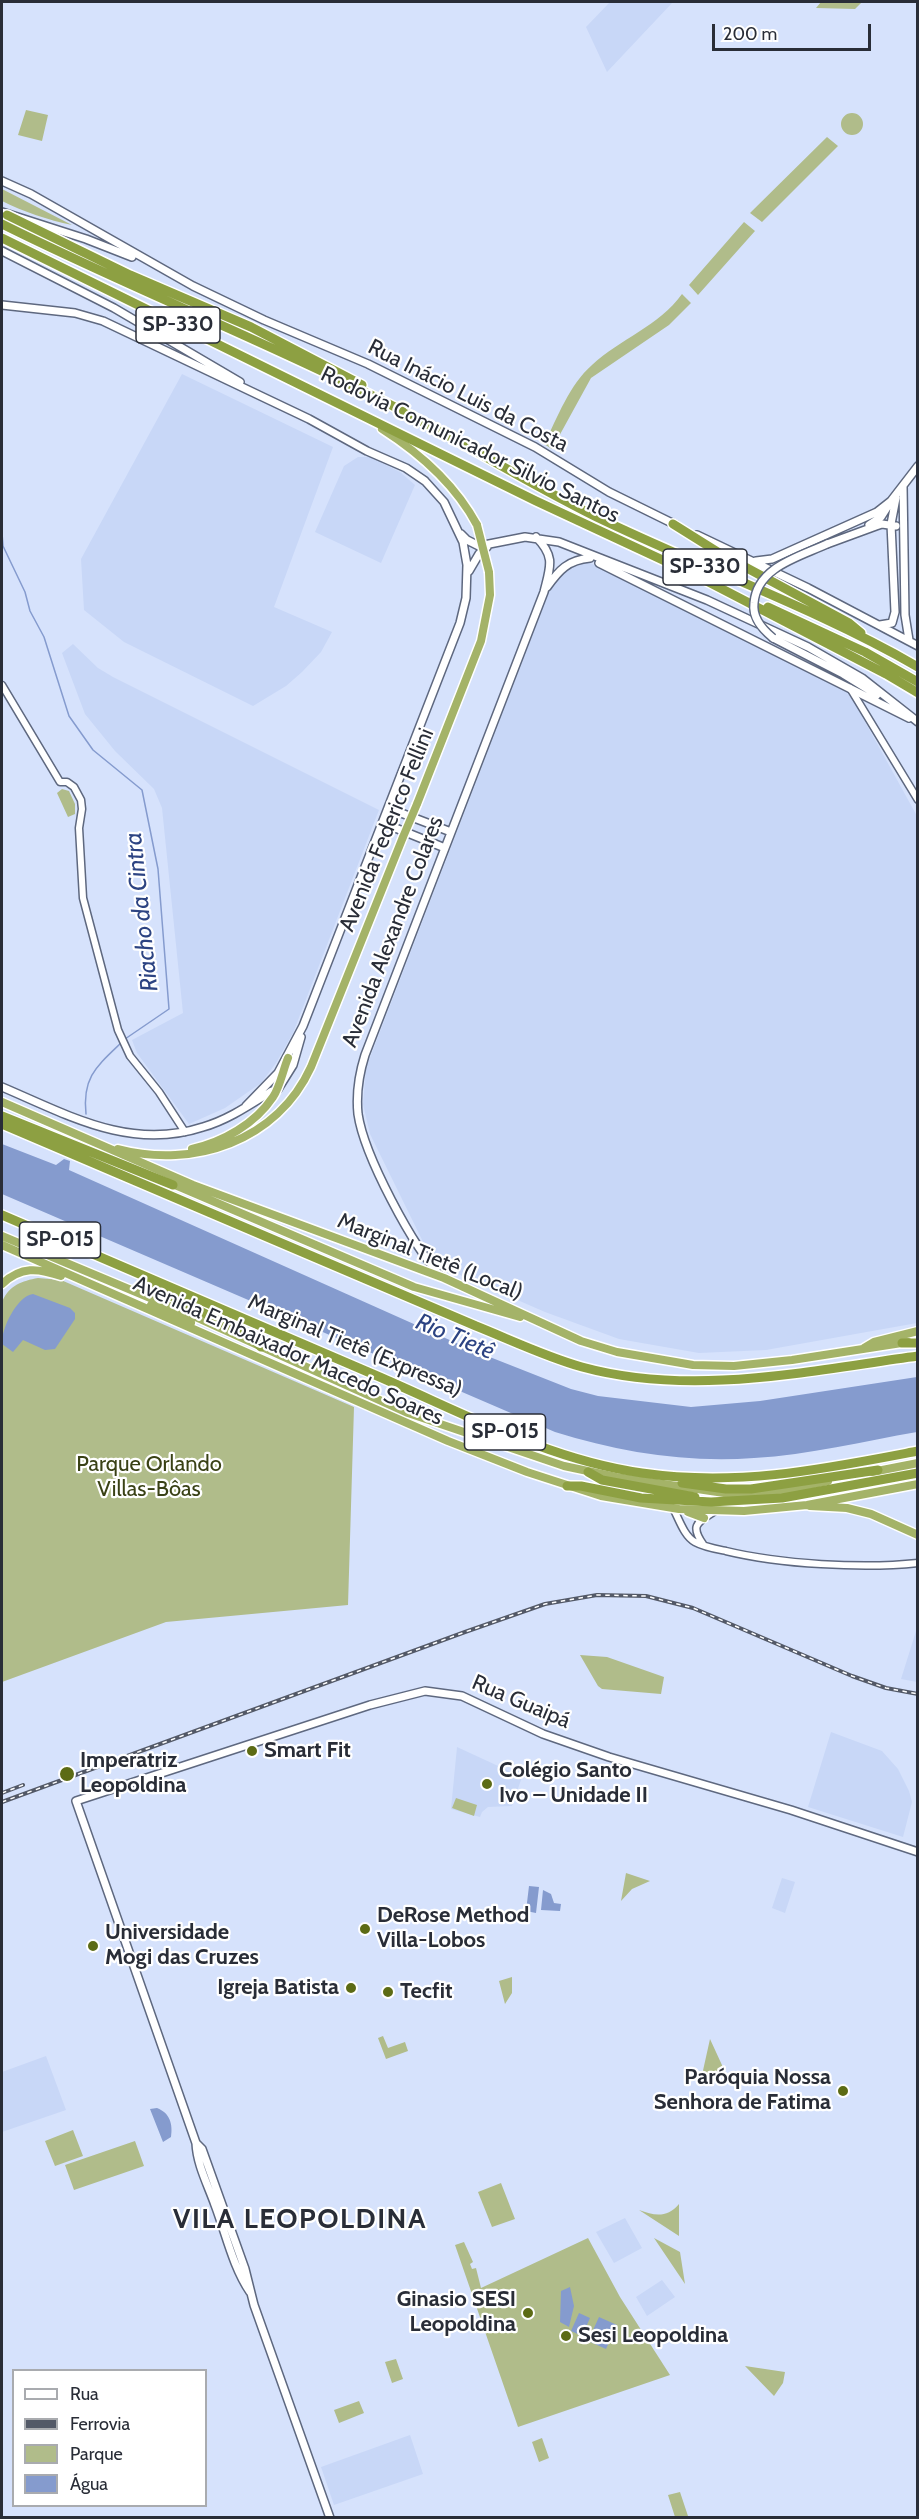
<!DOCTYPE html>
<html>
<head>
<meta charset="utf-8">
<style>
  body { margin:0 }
  #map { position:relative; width:919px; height:2519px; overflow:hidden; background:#d6e2fc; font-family:Cabin,sans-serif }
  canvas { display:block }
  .frame { position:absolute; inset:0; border:3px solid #292d37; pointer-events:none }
  .legend { position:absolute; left:12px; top:2369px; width:195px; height:138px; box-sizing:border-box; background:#fff; border:2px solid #a9abaf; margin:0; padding:8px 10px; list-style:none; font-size:18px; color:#292d37 }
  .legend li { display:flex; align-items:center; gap:12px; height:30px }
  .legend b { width:30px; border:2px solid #a9abaf }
  .scale { position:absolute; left:712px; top:24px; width:159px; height:27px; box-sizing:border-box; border:3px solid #292d37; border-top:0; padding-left:8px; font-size:18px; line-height:21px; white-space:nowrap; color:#292d37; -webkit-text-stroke:4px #fff; paint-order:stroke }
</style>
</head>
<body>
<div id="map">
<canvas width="919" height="2519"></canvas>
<div class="frame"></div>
<ul class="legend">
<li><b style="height:8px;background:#fff"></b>Rua</li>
<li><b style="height:8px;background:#535967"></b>Ferrovia</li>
<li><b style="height:16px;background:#b0bc8a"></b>Parque</li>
<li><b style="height:16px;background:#859bce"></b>Água</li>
</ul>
<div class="scale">200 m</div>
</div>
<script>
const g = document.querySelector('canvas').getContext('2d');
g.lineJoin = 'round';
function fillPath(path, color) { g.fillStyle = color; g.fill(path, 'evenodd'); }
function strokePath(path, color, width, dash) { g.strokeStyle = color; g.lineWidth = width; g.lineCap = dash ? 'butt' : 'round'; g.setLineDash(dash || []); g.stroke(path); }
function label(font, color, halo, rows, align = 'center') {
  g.font = font + ' Cabin,sans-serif'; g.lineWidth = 4.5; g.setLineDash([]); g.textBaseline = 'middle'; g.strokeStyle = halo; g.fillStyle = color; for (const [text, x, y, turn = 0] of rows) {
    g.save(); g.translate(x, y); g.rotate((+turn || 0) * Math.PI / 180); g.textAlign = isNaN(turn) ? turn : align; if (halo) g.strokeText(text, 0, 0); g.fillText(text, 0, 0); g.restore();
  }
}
fillPath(new Path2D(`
  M610,2h63l-66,70 -21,-45z
  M182,374l151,73 -59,160 58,25 -11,20 -19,20 -16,14 -33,20 -129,-64 -40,-32 -3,-51z
  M358,457h12l30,15 15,13 -34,78 -66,-31 29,-66z
  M586,561l261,128 70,127v507l-151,27 -67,3 -80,-14 -74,-27 -101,-44 -14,-12 -60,-122 -7,-30 3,-36 189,-491 13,-12z
  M73,644l25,24 15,9 266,133 -86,223 -17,30 -15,20 -36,25 -36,16 -52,-71 -5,-13 51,-27 -21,-205 -8,-19 -39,-38 -30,-37 -23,-61z
  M917,1628v54l-16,-3z
  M831,1732l51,19 16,18 11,22 3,11 -9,35 -95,-30z
  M457,1747l65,30 -10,29 -24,1 -6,5 -2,5 -29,-8z
  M782,1878l13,4 -10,31 -13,-5z
  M46,2056l20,54 -64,22v-60z
  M625,2218l17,30 -28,15 -18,-31z
  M662,2280l13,17 -28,19 -11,-19z
  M410,2435l13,39 -89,31 -13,-38z`), '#c8d7f7');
fillPath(new Path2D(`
  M821,2h41l-7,7 -39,-1z
  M26,110l22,5 -6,26 -24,-6z
  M841 124a11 11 0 1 1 22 0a11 11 0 1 1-22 0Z
  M827,137l11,9 -76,76 -12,-9z
  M2,189l70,36c-24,-5 -48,-13 -70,-24z
  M744,222l11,9 -57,64 -9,-10z
  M682,294l9,9 -22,22 -78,53 -39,71 -8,-5c14,-27 25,-59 48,-79 28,-26 67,-39 90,-71z
  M62,789l7,2 6,13v10l-7,3 -11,-24z
  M38,1278l23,2 293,127 -6,198 -182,17 -164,60v-380c7,-17 20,-21 36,-24z
  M580,1655l27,2 57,20 -3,17 -59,-5 -4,-3z
  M456,1798l21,7 -3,11 -22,-8z
  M626,1873l24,8 -18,8 -11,12z
  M512,1977v16l-7,11 -6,-23z
  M383,2036l5,12 17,-6 3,9 -22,8 -8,-21z
  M710,2039l17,37h-9l-18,8z
  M73,2130l10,26 -28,10 -10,-25z
  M135,2141l9,25 -70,24 -9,-25z
  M501,2183l14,36 -23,8 -14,-35z
  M679,2204v32l-40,-26c16,6 28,8 40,-6z
  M588,2238l32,59 50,78 -152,52 -63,-182 9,-3 9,20 -3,2 2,5 4,-1 5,20z
  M654,2238l26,14 5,32z
  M396,2359l7,20 -11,4 -7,-21z
  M745,2366l40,6 -2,11 -9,13z
  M359,2401l5,12 -25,10 -5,-13z
  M542,2438l7,20 -10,4 -7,-20z
  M680,2492l8,24 -13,1 -7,-22z`), '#b0bc8a');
fillPath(new Path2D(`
  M2,1144l54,21 8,-6 6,2 -1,9 403,180 99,39 27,7 93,11 69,-6 157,-24v55c-53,9 -108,23 -163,26 -68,5 -135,-6 -199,-26l-553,-238z
  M33,1294l37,14 5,5v6l-20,30 -10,1 -22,-10 -10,12 -11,-8c-1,-15 15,-48 31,-50z
  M529,1886l10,1 -3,26 -10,-2z
  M543,1890l8,4 3,9 7,1 -1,7 -19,-1z
  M157,2108c13,5 16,16 14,29l-8,5 -13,-33z
  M570,2287l4,19 -5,21 -9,-5 1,-31z
  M579,2313l11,5 -8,18 -11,-5z
  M599,2317l18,8 -11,24 -18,-8z`), '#859bce');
strokePath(new Path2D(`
  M2,533l1,13 22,46 5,19 14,26 25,79 24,34 49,40 16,79 11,140 -44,30
  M86,1114c-4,-37 11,-48 36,-72`), '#859bce', 1.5);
const tertiary = new Path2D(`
  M2,685l58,97h7l7,5 7,13 1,9 -3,19 4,70 35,132 12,26 29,36 26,40
  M850,688l68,112
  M673,1508c6,11 11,28 22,34 9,5 21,7 31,9 54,13 136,18 192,12
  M703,1544c-14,-20 -4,-22 12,-33`);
const secondary = new Path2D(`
  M2,181l29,13 162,92 71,34 104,44 167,83 74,45 67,33
  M2,212l84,27 46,18
  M2,251l112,57 126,74
  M2,305l73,8 28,8 206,98 58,32 39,17 19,13 19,21 19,40 4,23 -1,33 -6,25 -157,403 -25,47 -32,33
  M903,486l2,129 4,25
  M869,525l12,-8 7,-11
  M461,534l6,6 12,6 46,-9 34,5 148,58 101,47 54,31 56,44
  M697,535l111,53 110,58
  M827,544l49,-18 6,-2 14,2
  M756,561l16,-2 105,-47 14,-11 27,-35
  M599,563l310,155
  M469,571l10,-17 8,-7
  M547,587c12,-17 21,-27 43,-29
  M880,625l12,-2 3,-11 -4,-88 5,-26
  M773,638l70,36 34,21
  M388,808l63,24
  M383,823l62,25
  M2,1087c66,28 128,64 201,40 25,-7 48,-23 69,-36l6,-2 15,-24 8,-28
  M442,1277c-29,-29 -78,-122 -84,-163 -2,-20 1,-40 7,-59l179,-463c6,-25 12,-35 -8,-55
  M196,2143l6,6 43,120 9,36 76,213
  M250,2292c-17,-25 -24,-58 -35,-87 -7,-20 -18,-40 -19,-62l-120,-342 294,-96 55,-14 37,5 81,38 66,23 182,53 127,42`);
const trunk = new Path2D(`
  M382,429c39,25 73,55 95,96
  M417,804l64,-163 9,-46 -1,-23
  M2,1102l191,83 251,93 137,63 36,11 76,13 41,1 58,-6 116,-18
  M118,1149c76,20 159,-8 193,-82l92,-230
  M192,1149c31,-7 63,-25 81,-52 7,-10 10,-27 15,-39
  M168,1182l246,105 106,30
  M2,1236l196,82 210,95 156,53 52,11 115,17 50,-3 47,-10
  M2,1245l446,196 79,31 74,24 78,13 65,2 63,-6 111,-21
  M2,1284c19,-18 36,-16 59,-8
  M151,1305l40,18
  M864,1348l10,-6 44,-11
  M872,1472l46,-9
  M810,1506l37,2 24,6 47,21
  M688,1512l16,6`);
const motorway = new Path2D(`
  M7,215l123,60 121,52 111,58
  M2,224c122,61 249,111 371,172 80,39 154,88 234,126 103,49 212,88 311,145
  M2,238l534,263 161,75 189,98 32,19
  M673,524l48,30 128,69 12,10
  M768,607l97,45 53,30
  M2,1116l171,69
  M2,1124l474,202c35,14 70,31 106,41 110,30 225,4 336,-11
  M2,1215c126,55 253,109 380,163 85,37 168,82 260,95 96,14 182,-4 276,-22
  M153,1287l98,50 10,10
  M902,1343h16
  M588,1472l14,8 93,17
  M682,1483l44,6h25l127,-19
  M567,1486h14l60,12 70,4 71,-4 136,-25`);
strokePath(tertiary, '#5e687f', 9);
strokePath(secondary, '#5e687f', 10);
strokePath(trunk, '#fff', 11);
strokePath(motorway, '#fff', 12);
strokePath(tertiary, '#fff', 6);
strokePath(secondary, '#fff', 7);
strokePath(trunk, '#a4b368', 8);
strokePath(motorway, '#8da042', 9);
const rail = new Path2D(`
  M2,1793l21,-8
  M2,1802l463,-170 80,-28 52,-9 49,1 47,12 159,68 34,12 32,6`);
strokePath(rail, '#535967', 4);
strokePath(rail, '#fff', 1.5, [4.5]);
const secondaryBridge = new Path2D(`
  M773,638c-11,-9 -21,-20 -19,-35 3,-36 45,-46 73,-59`);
const trunkBridge = new Path2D(`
  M477,525l12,47
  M403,837l14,-33`);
strokePath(secondaryBridge, '#5e687f', 10, []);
strokePath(trunkBridge, '#fff', 11, []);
strokePath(secondaryBridge, '#fff', 7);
strokePath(trunkBridge, '#a4b368', 8);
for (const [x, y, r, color] of [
  [252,1751,6,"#5c6b15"],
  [67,1774,8,"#5c6b15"],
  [487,1784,6,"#5c6b15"],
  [365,1929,6,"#5c6b15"],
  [93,1946,6,"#5c6b15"],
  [351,1988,6,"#5c6b15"],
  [388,1992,6,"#5c6b15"],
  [843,2091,6,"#5c6b15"],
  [528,2313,6,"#5c6b15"],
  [566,2336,6,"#5c6b15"]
]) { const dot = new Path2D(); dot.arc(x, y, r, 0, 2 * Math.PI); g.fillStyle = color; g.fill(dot); strokePath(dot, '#fff', 2); }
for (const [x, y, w] of [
  [178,325,84],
  [705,567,84],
  [60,1240,81],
  [505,1432,81]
]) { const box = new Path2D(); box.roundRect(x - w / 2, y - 18, w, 36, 4.5); g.fillStyle = '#fff'; g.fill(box); strokePath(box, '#292d37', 1.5); }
label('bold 21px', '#292d37', null, [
  ["SP-330",178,325],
  ["SP-330",705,567],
  ["SP-015",60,1240],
  ["SP-015",505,1432]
]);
label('22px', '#292d37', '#fff', [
  ["Rua Inácio Luis da Costa",468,396,27],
  ["Rodovia Comunicador Silvio Santos",470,445,26],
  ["Avenida Federico Fellini",387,830,-68],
  ["Avenida Alexandre Colares",393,932,-69],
  ["Marginal Tietê (Local)",430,1257,22],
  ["Marginal Tietê (Expressa)",355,1346,23],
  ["Avenida Embaixador Macedo Soares",288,1351,24],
  ["Rua Guaipá",521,1702,23]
]);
label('22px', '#394115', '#fff', [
  ["Parque Orlando",149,1465],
  ["Villas-Bôas",149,1490]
]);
label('bold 22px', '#292d37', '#fff', [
  ["Smart Fit",264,1751],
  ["Imperatriz",80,1761],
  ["Leopoldina",80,1786],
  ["Colégio Santo",499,1771],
  ["Ivo – Unidade II",499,1796],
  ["DeRose Method",377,1916],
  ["Villa-Lobos",377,1941],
  ["Universidade",105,1933],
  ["Mogi das Cruzes",105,1958],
  ["Igreja Batista",339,1988,"right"],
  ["Tecfit",400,1992],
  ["Paróquia Nossa",831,2078,"right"],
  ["Senhora de Fatima",831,2103,"right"],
  ["Ginasio SESI",516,2300,"right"],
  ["Leopoldina",516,2325,"right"],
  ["Sesi Leopoldina",578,2336]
], 'left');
label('italic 24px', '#2c4382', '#fff', [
  ["Riacho da Cintra",142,912,-96],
  ["Rio Tietê",455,1337,23]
]);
g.letterSpacing = '1.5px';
label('bold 28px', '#292d37', '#fff', [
  ["VILA LEOPOLDINA",300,2220]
]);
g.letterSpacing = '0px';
</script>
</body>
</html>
